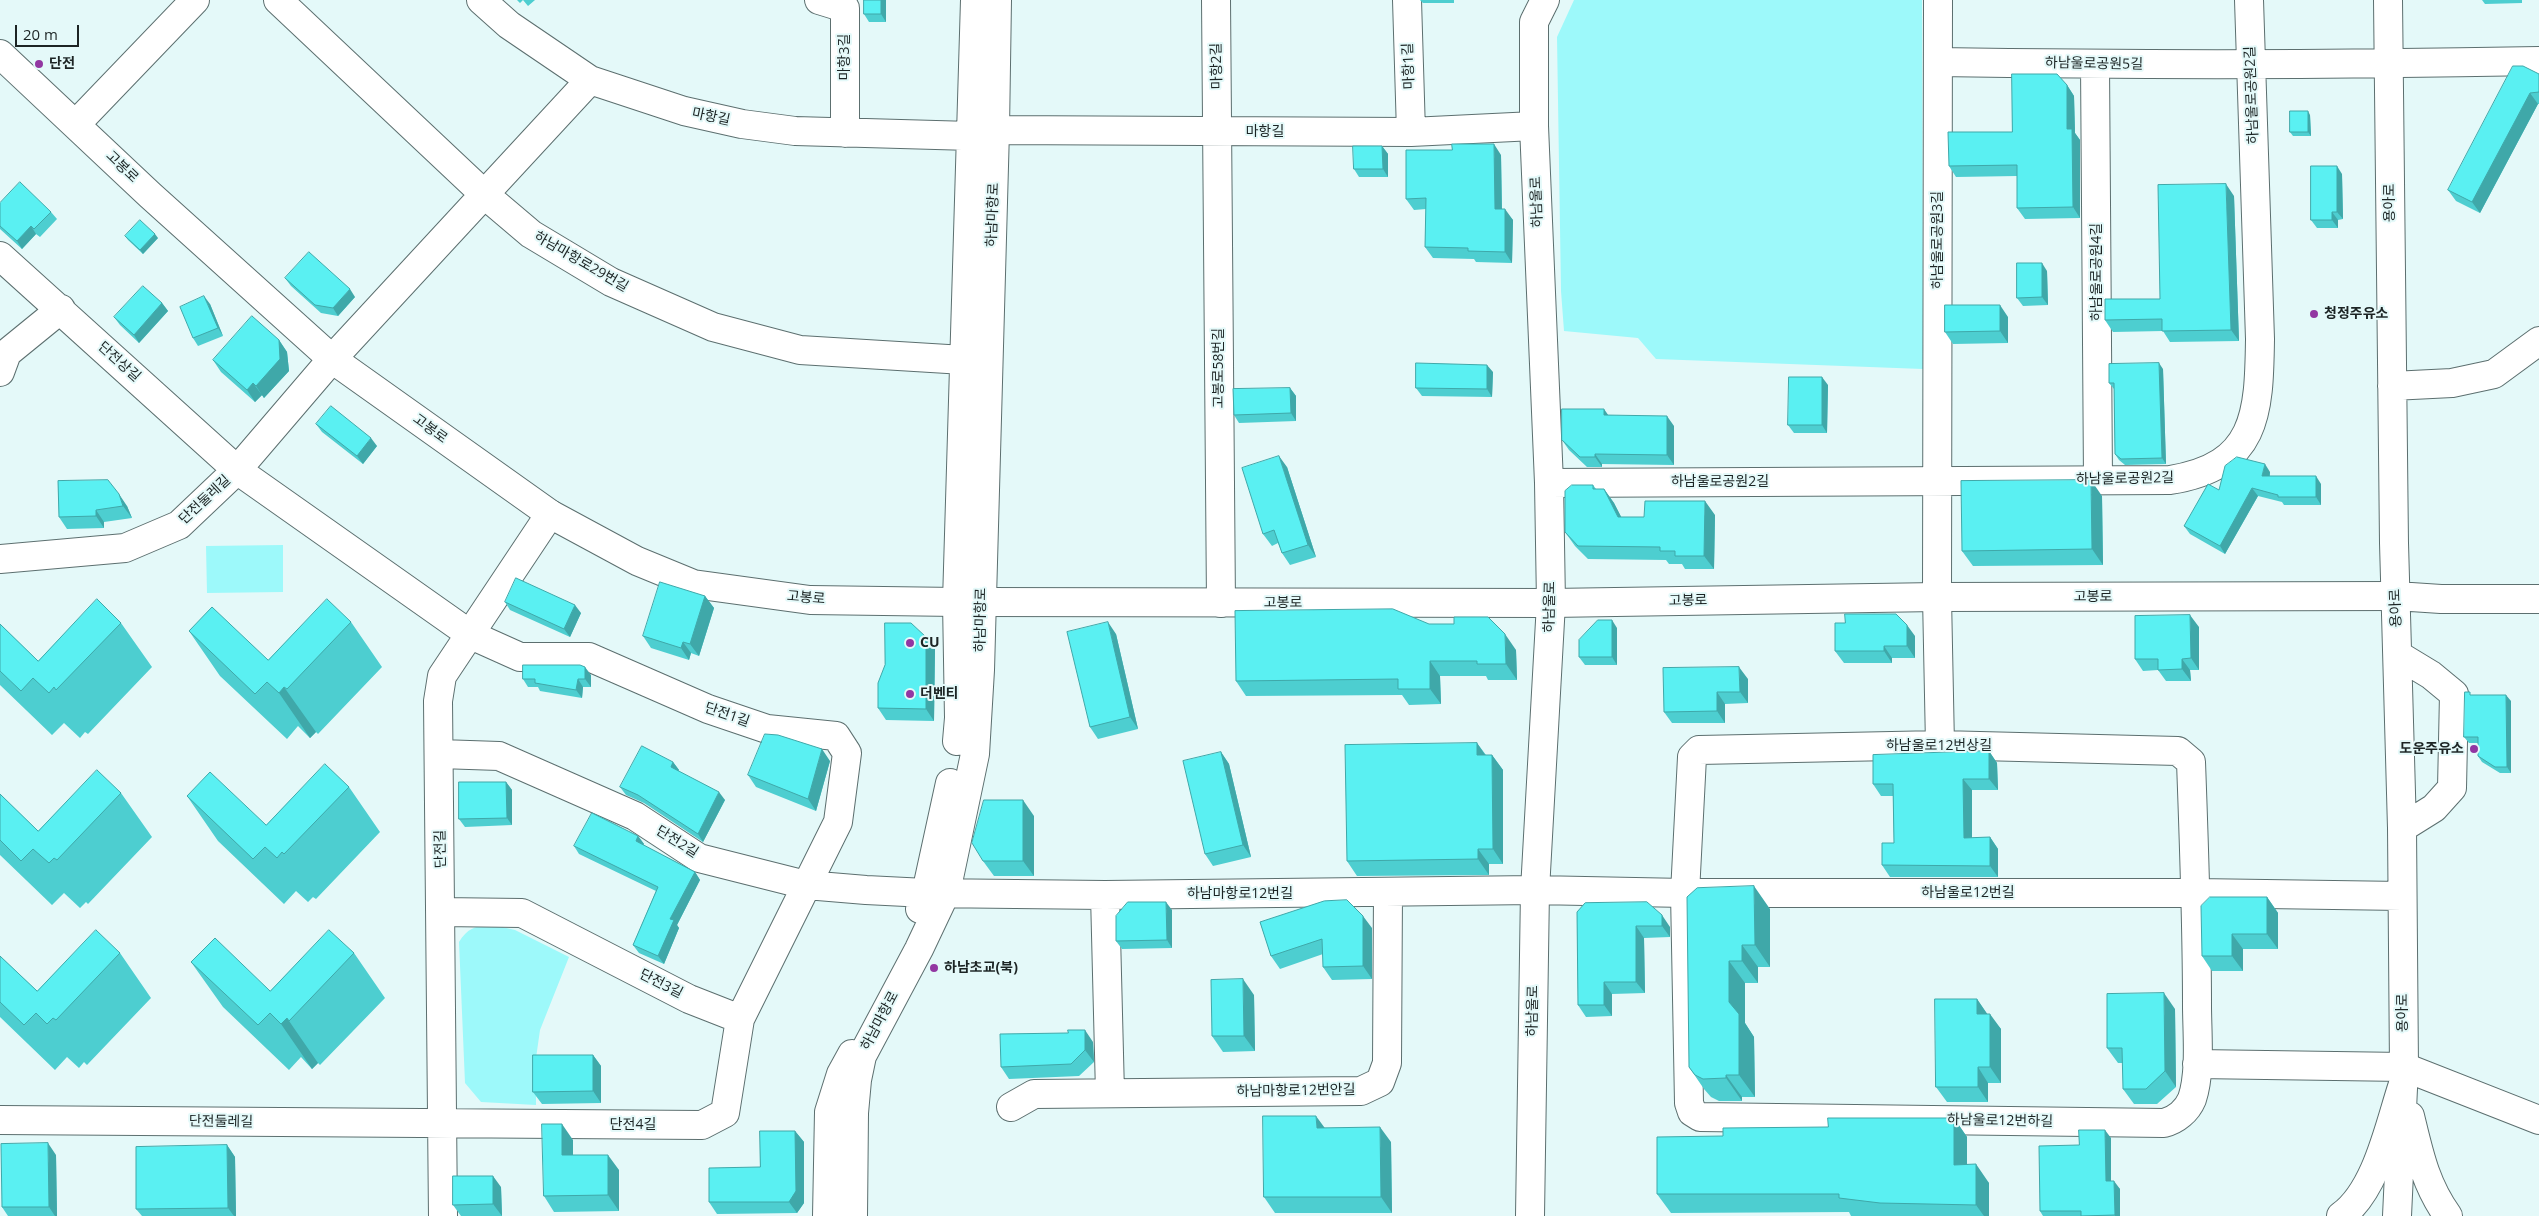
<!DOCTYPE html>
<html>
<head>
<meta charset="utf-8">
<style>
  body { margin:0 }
  #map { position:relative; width:2539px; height:1216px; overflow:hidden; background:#e4f9f9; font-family:"Open Sans",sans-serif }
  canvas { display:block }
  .scale { position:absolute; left:15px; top:25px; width:64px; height:22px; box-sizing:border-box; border:2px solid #1c2424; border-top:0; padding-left:6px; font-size:15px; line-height:18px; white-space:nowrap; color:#1c2424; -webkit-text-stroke:4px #e4f9f9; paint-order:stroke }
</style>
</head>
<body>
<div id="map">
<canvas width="2539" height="1216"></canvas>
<div class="scale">20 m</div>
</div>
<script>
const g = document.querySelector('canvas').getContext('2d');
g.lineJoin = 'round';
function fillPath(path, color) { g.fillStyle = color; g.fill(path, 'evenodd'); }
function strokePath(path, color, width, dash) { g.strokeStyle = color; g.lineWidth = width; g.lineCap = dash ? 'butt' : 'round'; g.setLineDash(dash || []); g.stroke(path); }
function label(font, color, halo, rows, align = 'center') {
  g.font = font + ' "Open Sans","Noto Sans KR",sans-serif'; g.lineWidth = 4; g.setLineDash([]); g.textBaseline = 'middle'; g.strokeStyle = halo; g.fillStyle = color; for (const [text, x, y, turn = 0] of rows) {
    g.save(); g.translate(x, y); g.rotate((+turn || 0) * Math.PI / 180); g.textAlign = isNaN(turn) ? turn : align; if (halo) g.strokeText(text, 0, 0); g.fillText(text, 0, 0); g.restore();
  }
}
fillPath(new Path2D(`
  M1574,0h348l1,369 -267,-10 -18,-21 -74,-7 -3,-40 -4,-254z
  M283,545v47l-76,1 -1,-47z
  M489,924l26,6 54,27 -29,73 -4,28v47l-55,-3 -16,-19 -6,-141c8,-13 16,-16 30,-18z`), '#9df9fa');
const minor = new Path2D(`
  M278,0l207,195 46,39 80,48 102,45 87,23 164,10
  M481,0l28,25 81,55 94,31 58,13 53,7 176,5
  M819,0l26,8v125
  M1216,0l5,603
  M1407,0l4,132
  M1938,0l-1,597 3,148
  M2388,0l6,543 8,285 2,239 -7,149
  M1938,62c201,3 401,3 601,-1
  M2095,64l3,416
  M76,124l119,-124
  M995,130l416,2 123,-6
  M0,256l237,214 234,165 49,22h69l119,52 59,20 69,7 11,17 -9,69 -98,197 -15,94 -23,12 -702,-5
  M0,372l7,-19 54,-44
  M2392,386l60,-3 42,-9 45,-33
  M1549,483l621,-3c87,-14 89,-66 90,-141l-11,-339
  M0,559l125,-11 54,-23 58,-55 95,-111 258,-279
  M2396,596l45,3h98
  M2398,655l33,20 23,19 -2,94 -18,20 -32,20
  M957,741l2,-23 -2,-116 18,-602
  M1940,745l238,6 13,11c3,81 6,161 6,243 0,28 4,67 -5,94 -5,12 -16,21 -28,24l-464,-6 -8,-5 -3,-9 -4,-210 7,-136 7,-7z
  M440,754l59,2 136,60 64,42 107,27 60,5 60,3 179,2 430,-5 150,3h512l205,3
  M1105,895l5,198
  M920,909l6,-16 24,-110
  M441,912l81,1 167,86 51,20
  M2197,1064l207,3
  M1011,1107l23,-13 327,-3 19,-9 7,-19 1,-170
  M2410,1116c9,37 15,68 38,100
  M443,1216l-5,-515 4,-25 108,-162
  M827,1216l2,-104 12,-38 11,-20
  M853,1216l1,-103 3,-33 5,-24 57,-107 27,-57 29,-138 5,-84 15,-540 2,-130
  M1530,1216l5,-326 16,-287 -2,-120 -15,-357v-104l11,-22`);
const major = new Path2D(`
  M0,54l150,141 182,164 218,155 87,47 56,23 117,16 147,2
  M971,136l24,-6
  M981,602l570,1 386,-6 459,-1
  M2404,1067l135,53
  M2341,1216c35,-25 48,-89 61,-129`);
strokePath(minor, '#5c6f6f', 30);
strokePath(major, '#5c6f6f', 30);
strokePath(minor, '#fff', 28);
strokePath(major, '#fff', 28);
fillPath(new Path2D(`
  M517,0h18l-7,6 -5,-6 -3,3z
  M864,0h22v22h-17l-5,-8z
  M1420,0h34v3h-31z
  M2482,0h40v3l-37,1z
  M2539,74v30h-1l-58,109 -24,-12 -8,-11z
  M2067,85l7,11 1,37 5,7v78l-55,1 -8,-11v-32l-61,1 -7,-11 63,-34z
  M2310,115l1,21h-18l-3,-4z
  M1382,146l6,8v23h-29l-5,-8z
  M1501,155l1,54 11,11 -1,43 -36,-1 -2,-3 -41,-1 -8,-11 1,-38 -12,1 -8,-11z
  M2342,174l1,45 -5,1v8h-21l-6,-8z
  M2234,196l5,145 -69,1 -7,-11 -50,1 -8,-12 55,-21z
  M0,203l51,9 6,7 -17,18 -4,-3 -14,15 -22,-20z
  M125,236l33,2 -15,16 -15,-14z
  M2047,271l1,34 -25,1 -6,-8z
  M285,278l70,19 -17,19 -17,-3 -30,-27z
  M162,303l6,8 -29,32 -19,-18 -6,-8z
  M210,304l13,32 -25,10 -5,-8z
  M2008,317v26l-55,1 -8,-12z
  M279,340l8,12 2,19 -25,27 -2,-3 -7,7 -34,-30 -8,-12z
  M2163,369l3,95 -41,1 -6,-5 -4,-6 -1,-65 -5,-6z
  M1493,372l-1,25 -70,-1 -6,-8z
  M1828,385l-1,48h-33l-6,-8z
  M1290,388l6,8v25l-57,2 -5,-8z
  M1609,415l65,11v39l-72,-1v3h-15l-18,-17 -7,-10z
  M316,424l61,22 -14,18 -41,-32z
  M1287,467l29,90 -26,8 -8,-12 -4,-10 -6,3 -9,-12z
  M2270,472v4l51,8v21h-37l-2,-3 -24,-6 -33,58 -35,-20 -6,-8 35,-36z
  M58,481l69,25 5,12 -28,4v6l-37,1 -8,-12z
  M1593,485l3,4h8l10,14 7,14h23l71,-2 -1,54h-29l-3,-5h-13l-3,-4 -78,-1 -13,-13 -10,-14z
  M2102,496l1,69 -130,1 -11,-15z
  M705,596l9,12 -15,48 -8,-3 -2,7 -38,-12 -8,-12z
  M505,602l76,11 -11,24 -60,-27z
  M351,622l31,45 -64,67 -2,-2 -6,6 -12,-12 -11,13 -67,-63 -31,-45 79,29z
  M121,623l31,44 -64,67 -3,-2 -5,6 -16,-15 -12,12 -52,-50v-61l38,37z
  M1845,623l70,13v22h-23v5h-48l-9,-12z
  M1429,624l87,26 1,30h-29l-2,-4h-46l1,28 -32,1 -7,-10 -156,1 -10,-15z
  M2199,627v43h-9l1,11h-25l-8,-11 -15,1 -8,-12z
  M1617,628v37h-32l-6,-8z
  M1116,634l22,95 -40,10 -8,-12z
  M926,637l9,12 -1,72 -48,-1 -8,-12z
  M591,675v12h-8l-1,11 -42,-7 -2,-4h-10l-5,-8z
  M1748,679v24l-23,1v19h-53l-8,-11z
  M2471,695l40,6v72h-11l-18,-11 -4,-6v-13h-9l-5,-6z
  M1477,743l9,12h6l11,15v94h-14v11l-132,1 -10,-15z
  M1989,751l8,12 1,27h-26v48l18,-1 8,12v28h-108l-8,-12 12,-22 -1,-47h-12l-8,-12z
  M1221,752l8,12 22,93 -38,9 -8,-12z
  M830,761l-14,50 -60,-24 -8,-12z
  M673,762l6,8 -1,1 47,29 -22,42 -59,-39 -18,-8 -6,-8z
  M506,782l6,8v35l-47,2 -6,-8z
  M349,787l31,45 -64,67 -3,-2 -5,5 -12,-11 -12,13 -66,-63 -31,-45 79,29z
  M121,793l31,44 -64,67 -2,-2 -6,6 -16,-15 -12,12 -52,-50v-61l38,37z
  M1034,816v60h-40l-11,-15z
  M638,836l6,8 -1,1 52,27 5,8 -23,45 2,3 -15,36 -25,-11 -6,-8 23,-54 -77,-37 -5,-8z
  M1697,888l73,21v58h-12v16h-13v40l9,14 1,60h-13v4h-23l-8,-4 -7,-8 -15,-22z
  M2267,897l11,16v36h-35v22h-31l-10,-15z
  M1172,910v38l-50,1 -6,-8z
  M1577,912l93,15v10l-26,1 1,55 -33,1v22l-26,1 -8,-12z
  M1260,922l112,6v51l-40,1 -9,-13v-13l-43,15 -9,-13z
  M120,953l31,45 -64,67 -3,-3 -5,6 -12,-11 -12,13 -55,-53v-61l37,35z
  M354,953l31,45 -65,67 -2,-2 -6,6 -11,-12 -12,13 -66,-63 -32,-45 79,29z
  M1254,995l1,56 -32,1 -11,-16z
  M1977,999l10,15 14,15v54h-13v19h-41l-11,-15z
  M2175,1009l1,78 -19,17h-23l-11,-15v-26h-5l-11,-15z
  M1093,1042l1,20 -15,14 -70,3 -8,-12z
  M593,1055l8,11v37l-59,1 -9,-12z
  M1954,1118l13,19v27l22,19v33h-138l-2,-4 -178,1 -14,-19 171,-67z
  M795,1131l9,11v61l-7,10 -80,1 -8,-12 51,-35z
  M2111,1138v43l9,8v27h-77l-3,-5 39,-66z
  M573,1140v15l46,15v41l-65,1 -10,-16z
  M1391,1142l1,71h-117l-11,-16z
  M227,1145l8,12 1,59h-94l-6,-7z
  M56,1155l1,61h-49l-6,-9z
  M501,1187l1,29h-41l-8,-11z`), '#4dced0');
fillPath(new Path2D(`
  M881,0h5v22l-5,-8z
  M2067,85l7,11 1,37 5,7v78l-7,-11 -6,-78z
  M2530,93l8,11 -58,109 -8,-11z
  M2308,111l2,4 1,21 -3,-4z
  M1494,144l7,11 1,65 -7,-11z
  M1382,146l6,8v23l-5,-8z
  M2337,166l5,8 1,45 -6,-7z
  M2226,184l8,12 5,145 -8,-11z
  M1505,209l8,11 -1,43 -7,-11z
  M2332,212l6,8v8l-6,-8z
  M31,226l5,8 -14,15 -5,-8z
  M155,234l3,4 -15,16 -3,-4z
  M2042,263l5,8 1,34 -6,-8z
  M350,289l5,8 -17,19 -5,-8z
  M204,296l6,8 13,32 -5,-8z
  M162,303l6,8 -29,32 -5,-8z
  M2000,305l8,12v26l-8,-12z
  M279,340l8,12 2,19 -25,27 -8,-12z
  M2159,363l4,6 3,95 -4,-6z
  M1487,365l6,7 -1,25 -5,-8z
  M1822,377l6,8 -1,48 -5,-8z
  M253,383l9,12 -7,7 -8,-12z
  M1290,388l6,8v25l-5,-8z
  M1604,409l7,10 -7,-4z
  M1667,416l7,10v39l-7,-10z
  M371,438l6,8 -14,18 -6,-8z
  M1595,454l7,10v3l-7,-10z
  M1279,456l8,11 29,90 -8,-12z
  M2265,464l5,8 -2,12 -6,-8z
  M2316,476l5,8v21l-5,-8z
  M2091,480l11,16 1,69 -11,-16z
  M2252,488l6,8 -33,58 -5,-8z
  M1604,489l10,14 14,27 -10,-13z
  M119,494l8,12 5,12 -9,-12z
  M1705,501l10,14 -1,54 -10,-13z
  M96,510l8,12v6l-8,-12z
  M705,596l9,12 -15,48 -9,-12z
  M575,605l6,8 -11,24 -6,-8z
  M2190,615l9,12v43l-8,-12z
  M1612,620l5,8v37l-5,-8z
  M1108,622l8,12 22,95 -8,-12z
  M1907,625l8,11v22l-8,-12z
  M1505,634l11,16 1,30 -11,-16z
  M926,637l9,12 -1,72 -8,-12z
  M683,642l8,11 -2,7 -8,-12z
  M1884,646l8,12v5l-8,-12z
  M2182,659l8,11 1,11 -9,-12z
  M1430,661l10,15 1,28 -11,-15z
  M585,667l6,8v12l-6,-8z
  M1739,667l9,12v24l-8,-11z
  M578,679l5,8 -1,11 -6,-8z
  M284,687l32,45 -6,6 -31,-45z
  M1717,692l8,12v19l-8,-12z
  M2506,695l5,6v72l-4,-6z
  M1477,743l11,16 -11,-4z
  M822,749l8,12 -14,50 -8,-12z
  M1989,751l8,12 1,27 -9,-11z
  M1221,752l8,12 22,93 -8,-12z
  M1492,755l11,15v94l-10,-15z
  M673,762l6,8 -3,5 -5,-8z
  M1963,779l9,11v60l-8,-12z
  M506,782l6,8v35l-5,-7z
  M719,792l6,8 -22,42 -5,-8z
  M1023,800l11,16v60l-11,-15z
  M638,836l6,8 -3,5 -5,-8z
  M1990,837l8,12v28l-8,-11z
  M1478,849l11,15v11l-11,-16z
  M695,872l5,8 -23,45 2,3 -15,36 -6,-8 12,-37z
  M1754,886l16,23v58l-15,-22z
  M2267,897l11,16v36l-11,-15z
  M1166,902l6,8v38l-5,-8z
  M1662,915l8,12v10l-8,-11z
  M1363,916l9,12v51l-9,-13z
  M1636,926l8,12 1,55 -9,-11z
  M2232,934l11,15v22l-11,-15z
  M1742,945l16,22v16l-16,-22z
  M1729,961l16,22v40l9,14 1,60 -16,-22 -10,-73z
  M1243,979l11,16 1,56 -11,-15z
  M1604,982l8,12v22l-8,-11z
  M2164,993l11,16 1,78 -11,-16z
  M1977,999l11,16 -11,-1z
  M1990,1014l11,15v54l-11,-16z
  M287,1018l31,45 -6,6 -31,-45z
  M1085,1030l8,12 1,20 -9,-12z
  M593,1055l8,11v37l-8,-12z
  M1978,1067l10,16v19l-10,-15z
  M1726,1075l16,22v4l-16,-23z
  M1316,1116l11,15 -10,-3z
  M1954,1118l13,19v46l-13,-18z
  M562,1124l11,16v31l-11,-16z
  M1380,1127l11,15 1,71 -11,-16z
  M2105,1130l6,8v51l-5,-8z
  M795,1131l9,11v61l-7,10 -8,-11z
  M48,1143l8,12 1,61h-2l-6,-9z
  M227,1145l8,12 1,59h-2l-6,-8z
  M608,1155l11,15v41l-11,-16z
  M1976,1164l13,19v33h-5l-8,-11z
  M493,1176l8,11 1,29 -9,-12z
  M2114,1181l6,8v27h-5v-1z`), '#3fa8a9');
const building = new Path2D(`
  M864,0h17v14h-17z
  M2513,66h10l16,8v18l-9,1 -58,109 -24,-12z
  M2012,74h45l10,11v44h5l1,78 -56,1v-43l-68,1 -1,-34h64z
  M2290,111h18v21h-18z
  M1452,144h42l1,65h10v43l-37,-1v-3l-43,-1 1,-49 -20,1v-49h46z
  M1353,146h29l1,23h-29z
  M2311,166h26v46h-5v8h-21z
  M20,182l31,30 -17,17 -3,-3 -14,15 -17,-15v-23z
  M2226,184l5,146 -69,1v-12l-57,1v-21h55l-2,-114z
  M140,220l15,14 -15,16 -15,-14z
  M309,252l41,37 -17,19 -18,-3 -30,-27z
  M2017,263h25v34l-25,1z
  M143,286l19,17 -28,32 -20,-18z
  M204,296l14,32 -25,10 -13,-31z
  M1945,305h55v26l-55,1z
  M252,316l27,24 1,19 -24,27 -3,-3 -6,7 -34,-30z
  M1416,363l71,2v24l-71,-1z
  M2159,363l3,95 -41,1 -6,-5 -1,-71h-5v-19z
  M1789,377h33v48h-34z
  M1290,388l1,25 -57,2 -1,-26z
  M331,406l40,32 -14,18 -41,-32z
  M1562,409h42v6l63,1v39l-72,-1v3h-15l-18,-17z
  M1279,456l29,89 -26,8 -8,-23 -11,4 -21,-66z
  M2237,457l28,7 -3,12h54v21h-38v-2l-26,-7 -32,58 -36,-20 24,-42 11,6 6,-24z
  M108,480l11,14 4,12 -27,4v6l-37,1 -1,-36z
  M2091,480l1,69 -130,2 -1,-70z
  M1572,485h21v4h11l14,28h26l1,-16h60l-1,55h-29v-5h-15v-4l-82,-1 -13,-14v-41z
  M516,578l59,27 -11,24 -59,-27z
  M660,582l45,14 -15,48 -7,-2 -2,6 -38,-12z
  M97,599l24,24 -65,67 -2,-3 -5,6 -16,-15 -12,13 -21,-20v-47l38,37z
  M327,599l24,23 -64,67 -3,-2 -5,6 -12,-11 -12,12 -66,-63 23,-24 56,53z
  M1393,609l36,15h25v-7h34l17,17 1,30h-29v-3h-47v28h-32v-10l-162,2 -1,-70z
  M1845,614h51l11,11v21h-23v5h-49v-28h10z
  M2190,615l1,43 -9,1v10l-24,1v-11h-23v-43z
  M1598,620h14v37h-33v-17z
  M1108,622l22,95 -40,10 -23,-95z
  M885,623h26l15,14v72l-48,-1v-25l7,-18z
  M523,665h57l5,2v12h-7l-2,11 -41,-7v-4h-12z
  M1739,667l1,25h-23v19l-53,1 -1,-44z
  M2465,692h5v3h36l1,72h-12l-17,-11v-19h-14z
  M765,734l13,1 44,14 -14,50 -60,-24z
  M1477,743v12h15l1,94h-15v10l-131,2 -2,-116z
  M642,746l31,16 -2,5 48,25 -21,42 -60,-39 -18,-8z
  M1989,751v28h-26l1,59 26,-1v29l-108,-1v-22h12l-1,-59h-20v-29z
  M1221,752l22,93 -38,9 -22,-93z
  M325,764l24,23 -65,67 -2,-2 -5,6 -12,-11 -12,12 -66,-63 23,-24 56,53z
  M97,770l24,23 -64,67 -3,-2 -5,5 -16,-14 -12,12 -21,-21v-46l38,37z
  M459,782h47l1,36 -48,1z
  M984,800h39v61h-40l-11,-18z
  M592,813l46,23 -2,5 59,31 -25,47 4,1 -16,36 -25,-11 25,-58 -84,-41z
  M1754,886l1,59h-13v16h-13v41l10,12v61h-13v3l-23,1 -8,-4 -6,-8 -2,-170 10,-9z
  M2210,897h57v37h-35v22h-30l-1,-50z
  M1347,900l16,16v50l-40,1 -1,-28 -51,17 -11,-34 64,-21z
  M1128,902h38l1,38 -51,1v-25z
  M1647,902l15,13v11h-26v56h-32v23h-26l-1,-93 8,-9z
  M96,930l24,23 -64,67 -3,-2 -6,6 -11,-11 -12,12 -24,-23v-46l37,35z
  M329,930l25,23 -65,68 -2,-3 -6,6 -11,-11 -12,12 -67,-63 24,-24 55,53z
  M1243,979l1,57h-32l-1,-56z
  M2164,993l1,78 -19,18h-23l-1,-41h-15v-54z
  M1935,999h42v15h13v53h-12v20h-42z
  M1068,1030h17v20l-14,14 -70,3 -1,-33 68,-1z
  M533,1055h60v36l-60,1z
  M1263,1116h53l1,12 63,-1 1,70h-117z
  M1828,1118h126v47l22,-1v41l-96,-2 -41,-5v-4h-182v-57l66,-1v-8l105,-1z
  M542,1124h20v31h46v40l-64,1z
  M2079,1130h26l1,51h8l1,34 -34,1v-5h-41l-1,-65 40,-1z
  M760,1131h35l1,60 -7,11h-80v-34l51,-1z
  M48,1143l1,64h-47l-1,-63z
  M227,1145l1,63 -92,1v-62z
  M453,1176h40v28l-40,1z`);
fillPath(building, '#5af0f2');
strokePath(building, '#3fa8a9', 1);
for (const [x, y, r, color] of [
  [39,64,5,"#9237a2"],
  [2314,314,5,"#9237a2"],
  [910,643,5,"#9237a2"],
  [910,694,5,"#9237a2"],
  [2474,749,5,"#9237a2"],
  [934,968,5,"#9237a2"]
]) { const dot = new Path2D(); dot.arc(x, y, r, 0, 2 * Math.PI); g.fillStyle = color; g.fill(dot); strokePath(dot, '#e4f9f9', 2); }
label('14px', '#1c2424', '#e4f9f9', [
  ["마항3길",845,57,-90],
  ["하남울로공원5길",2094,64,1],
  ["마항2길",1217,66,-91],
  ["마항1길",1409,66,-92],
  ["하남울로공원2길",2252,95,-92],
  ["마항길",711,117,12],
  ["마항길",1265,132],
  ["고봉로",122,167,44],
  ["하남울로",1537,202,-92],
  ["용아로",2390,203,-90],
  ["하남마항로",993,215,-88],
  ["하남울로공원3길",1938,240,-90],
  ["하남마항로29번길",581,262,30],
  ["하남울로공원4길",2097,272,-90],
  ["단전상길",119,362,42],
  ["고봉로58번길",1219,368,-90],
  ["고봉로",430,429,36],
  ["하남울로공원2길",2125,479,-1],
  ["하남울로공원2길",1720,482],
  ["단전둘레길",205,500,-43],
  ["고봉로",2093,597],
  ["고봉로",806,598,5],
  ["고봉로",1688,601,-1],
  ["고봉로",1283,603],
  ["하남울로",1550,607,-89],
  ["용아로",2396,608,-92],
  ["하남마항로",981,620,-89],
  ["단전1길",727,715,19],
  ["하남울로12번상길",1939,746],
  ["단전2길",677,842,32],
  ["단전길",441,849,-91],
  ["하남울로12번길",1968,893],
  ["하남마항로12번길",1240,894],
  ["단전3길",661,984,27],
  ["하남울로",1533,1011,-89],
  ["용아로",2403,1013,-90],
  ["하남마항로",880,1021,-62],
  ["하남마항로12번안길",1296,1091,-1],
  ["하남울로12번하길",2000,1121,1],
  ["단전둘레길",221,1122,1],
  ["단전4길",633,1125]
]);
label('bold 14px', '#1c2424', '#e4f9f9', [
  ["단전",49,64],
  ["청정주유소",2324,314],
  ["CU",920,643],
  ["더벤티",920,694],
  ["도운주유소",2464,749,"right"],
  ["하남초교(북)",944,968]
], 'left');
</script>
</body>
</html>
